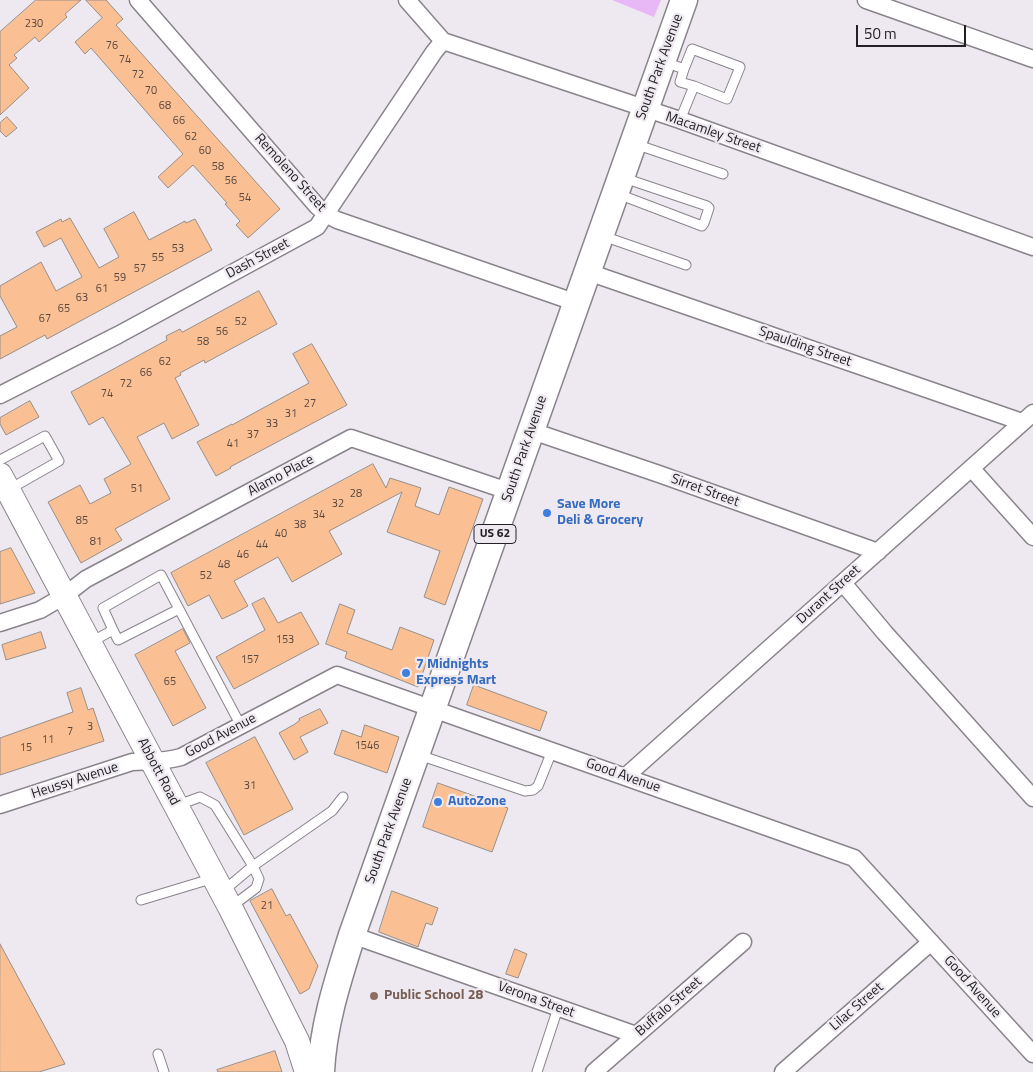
<!DOCTYPE html>
<html>
<head>
<meta charset="utf-8">
<style>
  body { margin:0 }
  #map { position:relative; width:1033px; height:1072px; overflow:hidden; background:#eee9f0; font-family:"Titillium Web",sans-serif }
  canvas { display:block }
  .scale { position:absolute; left:856px; top:25px; width:110px; height:22px; box-sizing:border-box; border:2px solid #232124; border-top:0; padding-left:6px; font-size:15px; line-height:18px; white-space:nowrap; color:#232124; -webkit-text-stroke:4px #eee9f0; paint-order:stroke }
</style>
</head>
<body>
<div id="map">
<canvas width="1033" height="1072"></canvas>
<div class="scale">50 m</div>
</div>
<script>
const g = document.querySelector('canvas').getContext('2d');
g.lineJoin = 'round';
function fillPath(path, color) { g.fillStyle = color; g.fill(path, 'evenodd'); }
function strokePath(path, color, width, dash) { g.strokeStyle = color; g.lineWidth = width; g.lineCap = dash ? 'butt' : 'round'; g.setLineDash(dash || []); g.stroke(path); }
function label(font, color, halo, rows, align = 'center') {
  g.font = font + ' "Titillium Web",sans-serif'; g.lineWidth = 4.5; g.setLineDash([]); g.textBaseline = 'middle'; g.strokeStyle = halo; g.fillStyle = color; for (const [text, x, y, turn = 0] of rows) {
    g.save(); g.translate(x, y); g.rotate((+turn || 0) * Math.PI / 180); g.textAlign = isNaN(turn) ? turn : align; if (halo) g.strokeText(text, 0, 0); g.fillText(text, 0, 0); g.restore();
  }
}
fillPath(new Path2D(`
  M612,0h49l-7,17z`), '#e8b8f6');
const building = new Path2D(`
  M36,0h45l-16,14 2,3 -28,25 -4,-5 -21,18 3,3 -8,7 20,23 -29,27v-83z
  M86,0h20l17,19 -7,6 164,184 -32,29 -12,-13 4,-4 -15,-17 2,-1 -34,-38 -25,23 -10,-11 25,-23 -92,-106 -6,6 -10,-12 27,-24z
  M7,117l10,11 -11,9 -6,-6v-8z
  M134,212l15,28 36,-19 1,2 9,-4 17,31 -165,89 -2,-4 -45,24v-23l17,-9 -17,-31v-10l41,-24 15,29 26,-14 -21,-39 -17,9 -8,-15 25,-13 1,3 8,-4 29,50 20,-11 -15,-28z
  M259,291l18,33 -72,39 -1,-3 -24,13 1,2 -6,3 24,47 -27,14 -8,-16 -27,14 33,62 -55,30 7,11 -41,23 -33,-61 32,-17 10,19 21,-11 -7,-14 27,-15 -28,-47 -14,8 -18,-33 96,-52 -1,-4 14,-7 2,3z
  M312,344l35,61 -117,62 1,1 -15,8 -19,-34 35,-18v1l77,-42 -16,-29z
  M30,401l9,16 -33,18 -6,-11v-6z
  M373,464l13,24 4,-10 31,10 -6,18 24,9 10,-28 34,12 -38,106 -21,-8 16,-46 -53,-19 15,-40 -73,39 13,23 -50,28 -14,-25 -44,24 14,25 -13,7 -13,6 -13,-24 -21,11 -17,-33z
  M11,548l24,45 -35,11v-52z
  M264,598l14,25 23,-11 18,32 -85,45 -18,-32 49,-27 -13,-26z
  M340,604l15,6 -8,23 45,17 8,-23 34,13 -16,47 -73,-29 2,-6 -21,-8z
  M183,629l7,14 -15,8 31,57 -33,18 -38,-71z
  M41,632l5,16 -40,12 -4,-15z
  M474,685l73,27 -7,19 -73,-26z
  M81,688l7,22 5,-2 11,33 -104,34v-37l73,-26 -6,-19z
  M320,709l8,14 -28,14 8,15 -14,8 -15,-27 16,-9 5,-4 -1,-1z
  M365,725l34,12 -12,36 -53,-19 8,-24 19,7z
  M255,737l38,72 -49,26 -38,-72z
  M438,783l70,25 -16,44 -69,-25z
  M272,889l14,27 4,-2 28,52 -9,23 -9,5 -50,-93z
  M392,891l46,17 -6,17 -6,-2 -8,24 -39,-15z
  M0,944l65,120 -26,8h-39z
  M515,949l12,5 -9,24 -12,-4z
  M275,1051l7,21h-64l-1,-2z`);
fillPath(building, '#fabf93');
strokePath(building, '#968f8a', 1);
const lane = new Path2D(`
  M665,62l19,7 8,-20 48,18 -13,32 -33,-13 -14,34
  M684,69l-4,13 14,4
  M635,144l88,30
  M618,194l84,32 2,-3 5,-15 -2,-2 -83,-28
  M603,236l83,29
  M0,460l45,-24 14,25 -51,29
  M113,630l5,10 61,-31
  M91,642l22,-12 -10,-22 58,-33 80,151
  M419,755l106,36 8,-1 5,-4 14,-35
  M176,806l24,-9 15,8 38,61 79,-55 11,-14
  M222,892l31,-26 6,13 -3,9 -25,19
  M141,900l73,-22
  M158,1054l6,18
  M537,1072l21,-64`);
const street = new Path2D(`
  M138,0l179,206 9,8 11,6 240,83
  M407,0l36,41 237,79 353,127
  M866,0l167,59
  M588,272l434,150
  M0,395l118,-60 199,-108 117,-175 9,-11
  M532,431l127,43 219,78
  M971,468l62,69
  M843,583l42,50 148,165
  M0,623l40,-13 24,-14 22,-17 265,-141 160,54
  M625,777l408,-364
  M0,805l132,-43c16,-1 33,0 49,-5l156,-82 517,183 179,196
  M352,935l284,100
  M594,1072l149,-130
  M783,1072l148,-130`);
const secondary = new Path2D(`
  M0,475l230,432 67,134 10,31`);
const primary = new Path2D(`
  M321,1072c2,-47 17,-92 31,-137l332,-935`);
strokePath(lane, '#89848b', 11);
strokePath(street, '#89848b', 19);
strokePath(secondary, '#89848b', 26);
strokePath(primary, '#89848b', 29);
strokePath(lane, '#fff', 9);
strokePath(street, '#fff', 16);
strokePath(secondary, '#fff', 24);
strokePath(primary, '#fff', 26);
for (const [x, y, r, color] of [
  [547,513,5,"#3f7fe0"],
  [406,673,5,"#3f7fe0"],
  [438,802,5,"#3f7fe0"],
  [374,996,5,"#8d6e63"]
]) { const dot = new Path2D(); dot.arc(x, y, r, 0, 2 * Math.PI); g.fillStyle = color; g.fill(dot); strokePath(dot, '#eee9f0', 2); }
label('11px', '#594840', null, [
  ["230",34,24],
  ["76",112,46],
  ["74",125,60],
  ["72",138,75],
  ["70",151,91],
  ["68",165,106],
  ["66",179,121],
  ["62",191,137],
  ["60",205,151],
  ["58",218,167],
  ["56",231,181],
  ["54",245,198],
  ["53",178,249],
  ["55",158,258],
  ["57",140,269],
  ["59",120,278],
  ["61",102,289],
  ["63",82,298],
  ["65",64,309],
  ["67",45,319],
  ["52",241,322],
  ["56",222,332],
  ["58",203,342],
  ["62",165,362],
  ["66",146,373],
  ["72",126,384],
  ["74",107,394],
  ["27",310,404],
  ["31",291,414],
  ["33",272,424],
  ["37",253,435],
  ["41",233,444],
  ["51",137,489],
  ["28",356,494],
  ["32",338,504],
  ["34",319,515],
  ["85",82,521],
  ["38",300,525],
  ["40",281,534],
  ["81",96,542],
  ["44",262,545],
  ["46",243,555],
  ["48",224,565],
  ["52",206,576],
  ["153",285,640],
  ["157",250,660],
  ["65",170,682],
  ["3",90,727],
  ["7",70,732],
  ["11",48,740],
  ["1546",367,746],
  ["15",26,748],
  ["31",250,786],
  ["21",267,906]
]);
for (const [x, y, w] of [
  [495,534,42]
]) { const box = new Path2D(); box.roundRect(x - w / 2, y - 9.5, w, 19, 4); g.fillStyle = '#eee9f0'; g.fill(box); strokePath(box, '#232124', 1); }
label('bold 12px', '#232124', null, [
  ["US 62",495,534]
]);
label('14px', '#232124', '#eee9f0', [
  ["South Park Avenue",660,67,-70],
  ["Macamley Street",713,133,19],
  ["Remoleno Street",290,173,48],
  ["Dash Street",258,259,-28],
  ["Spaulding Street",805,347,19],
  ["South Park Avenue",525,449,-71],
  ["Alamo Place",281,476,-28],
  ["Sirret Street",705,491,20],
  ["Durant Street",829,595,-42],
  ["Good Avenue",221,736,-28],
  ["Abbott Road",158,772,62],
  ["Good Avenue",623,776,19],
  ["Heussy Avenue",75,781,-18],
  ["South Park Avenue",389,831,-70],
  ["Good Avenue",972,987,48],
  ["Verona Street",536,1000,20],
  ["Buffalo Street",669,1007,-41],
  ["Lilac Street",857,1007,-41]
]);
label('bold 14px', '#366cbe', '#eee9f0', [
  ["Save More",557,505],
  ["Deli & Grocery",557,521],
  ["7 Midnights",416,665],
  ["Express Mart",416,681],
  ["AutoZone",448,802]
], 'left');
label('bold 14px', '#785e54', '#eee9f0', [
  ["Public School 28",384,996]
], 'left');
</script>
</body>
</html>
